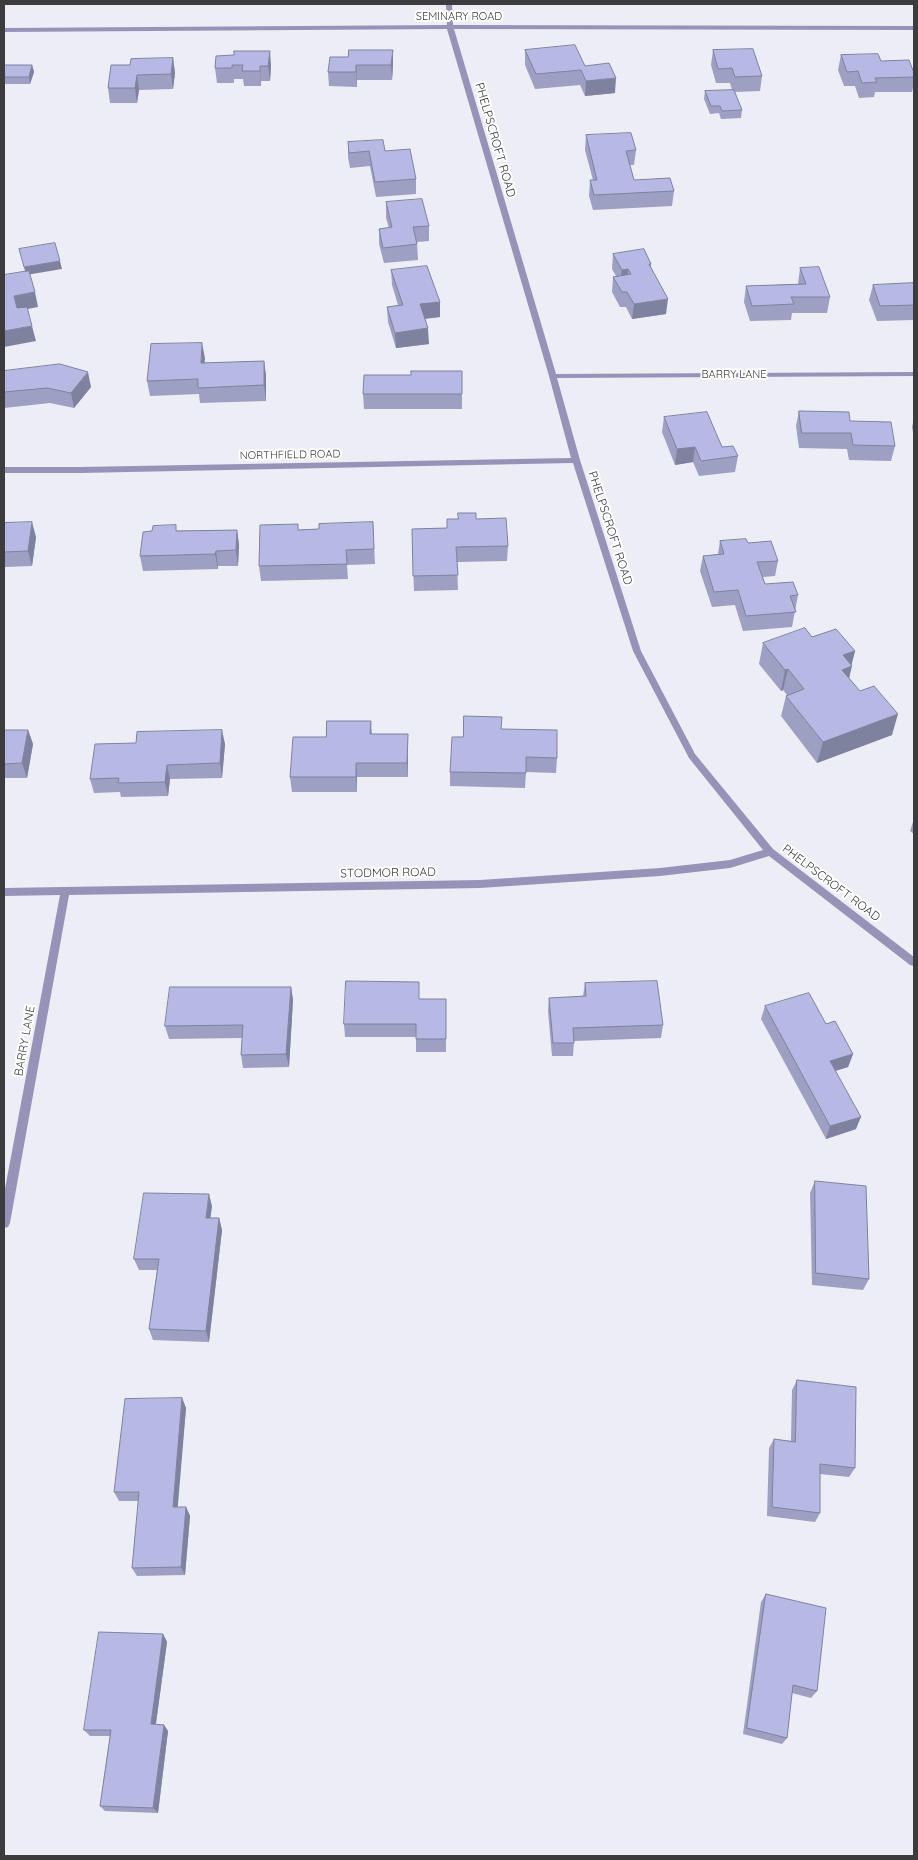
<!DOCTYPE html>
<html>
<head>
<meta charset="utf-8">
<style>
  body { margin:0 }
  #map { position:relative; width:918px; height:1860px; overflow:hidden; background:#ededf5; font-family:Quicksand,sans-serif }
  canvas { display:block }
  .frame { position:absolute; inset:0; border:5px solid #3c3c3f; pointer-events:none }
</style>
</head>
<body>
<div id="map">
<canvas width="918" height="1860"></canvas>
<div class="frame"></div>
</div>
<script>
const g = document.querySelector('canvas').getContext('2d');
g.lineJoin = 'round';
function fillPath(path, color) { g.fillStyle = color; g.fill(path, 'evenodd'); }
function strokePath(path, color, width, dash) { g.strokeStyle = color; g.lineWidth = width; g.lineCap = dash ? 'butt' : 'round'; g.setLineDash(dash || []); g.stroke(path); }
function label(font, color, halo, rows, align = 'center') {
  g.font = font + ' Quicksand,sans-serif'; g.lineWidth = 4; g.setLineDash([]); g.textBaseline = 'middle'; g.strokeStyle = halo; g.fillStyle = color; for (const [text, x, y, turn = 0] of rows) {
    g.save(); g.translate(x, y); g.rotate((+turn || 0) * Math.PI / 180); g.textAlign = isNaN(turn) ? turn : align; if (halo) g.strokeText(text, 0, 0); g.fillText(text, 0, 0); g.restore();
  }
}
fillPath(new Path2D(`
  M446,4h6l1,21 461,1v4l-460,-1 102,345 358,-2v4l-357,2 23,82 61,191 54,103 78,95 141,108v9l-4,-1 -141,-109 -39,12 -70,8 -180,12 -411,7 -59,328 -2,4 -4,1v-34l56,-299 -56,1v-8l476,-8 180,-12 70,-8 33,-10 -74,-92 -56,-107 -60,-188 -493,10h-76v-6h76l491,-9 -22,-82 -102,-347 -443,3v-4l443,-3z`), '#9793b8');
fillPath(new Path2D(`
  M393,50v15l-1,15h-35v7l-28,-1 -1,-14 20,-15z
  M525,50l60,16 30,27 -30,3 -5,-11 -45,4 -10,-24z
  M713,50l49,26 -2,15 -26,1 8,18 -1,8 -20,1 -2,-6 -9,1 -6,-15 1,-8 27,-1 -2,-7h-14l-5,-18z
  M841,55l40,6 33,12v10l-2,9h-37l-1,5 -15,1 -4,-12h-11l-6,-16z
  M216,56l55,9 -1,16h-9v5h-17l-1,-7h-9v4h-17l-2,-15z
  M173,58l2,15 -2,16 -34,1 -2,13h-27l-2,-15 22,-23z
  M4,65h28l2,7 -4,12h-26z
  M586,135l50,15 -2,15h-4l4,15 40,11 -2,15 -79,4 -4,-14 1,-16h3l-8,-30z
  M348,142l37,9 31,28v15l-40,3 -6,-31 -20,2 -2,-11z
  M386,202l43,24v15l-12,1 1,18 -34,3 -5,-19v-15l10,-1 -3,-10z
  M613,254l38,10v3l15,47 -34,5 -6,-12h-6l-8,-15 1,-15 3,-1 -4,-7z
  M800,268l30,29 -3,16h-35l-1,7 -41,1 -6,-19 2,-16 52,-2z
  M391,270l49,32v15l-15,2 4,25 -33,4 -8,-26 -1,-15 11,-2 -6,-20z
  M914,283v37l-37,1 -8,-21 4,-15z
  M205,358l-1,5 60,-2 2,15v25l-66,2 -1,-9 -49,2 -3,-15z
  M4,371l87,16 -17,21 -24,-5 -46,5z
  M462,371v38h-98l-1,-15 48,-19z
  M799,411l51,10 45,25 -4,15 -42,-1 -2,-11 -48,-1 -3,-22z
  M664,417l58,30 16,9 -3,16 -36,4 -6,-14 -18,3 -13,-33z
  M914,418v19l-2,-10z
  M476,519l32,27 -1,15 -50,1 1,28 -44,1 -2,-62 35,-1z
  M373,522l2,42 -28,1 1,14 -87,2 -2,-15 39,-36 21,-1z
  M4,523l32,14 -4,29 -28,1z
  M237,530l2,15 -1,21h-20v3l-75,2 -3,-15 12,-25z
  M720,541l28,2 30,18 -3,15 -12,1 2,7 33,11 -6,32 -49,4 -8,-26 -23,2 -12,-36 3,-15 15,-2z
  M812,637l43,14 -4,14 -2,13 43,57 -75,28 -36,-47 5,-20 1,-1 -4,-5 -2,1 -22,-27 4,-21z
  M371,721l1,13 36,14v29h-51v15h-65l-2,-15 36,-40z
  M501,729l56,29 -1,15 -30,-1 -1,16 -75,-2v-14l13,-35z
  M4,730h24l5,14 -6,34h-23z
  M225,744l-3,34 -52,1 -2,17 -47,1 -1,-5 -26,1 -4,-14z
  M914,819v15l-4,-3z
  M585,983l78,42 -2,13 -87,3 -1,15h-21l-4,-45 1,-13 34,-2z
  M291,987l2,13 -4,67 -46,1 -2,-13 1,-17 -73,1 -4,-13z
  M419,999h27v53h-30v-15h-71l-1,-13z
  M765,1006l61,18 27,30 -5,13 -13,4 21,58 -30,10 -65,-120z
  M815,1181l54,98 -6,11 -51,-5 -2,-92z
  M212,1206l-2,12h9l3,12 -13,112 -56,-2 -4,-11 8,-59h-18l-5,-11z
  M797,1380l58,88 -6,9 -29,-3v39l-5,9 -48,-6 2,-68 5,-9 17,2 1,-51z
  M182,1398l4,10 -9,99h9l4,9 -5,59 -48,1 -5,-8 7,-67h-20l-5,-9z
  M766,1594l51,97 -6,7 -19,-5 -5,45 -5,6 -39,-10 18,-132z
  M163,1634l4,8 -11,82 8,1 4,6 -10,82 -53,-2 -5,-5 10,-70h-20l-6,-6z`), '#9d9fc3');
fillPath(new Path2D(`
  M393,50v15l-1,15 -1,-15z
  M270,51l1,14 -1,16 -2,-15z
  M173,58l2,15 -2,16 -2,-15z
  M32,65l2,7 -4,12 -1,-7z
  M356,65l1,15v7l-1,-15z
  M260,66l1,15v5l-1,-15z
  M137,75l2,15 -2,13 -2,-15z
  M616,78l-1,15 -30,3 1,-15z
  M60,261l2,8 -36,6 -2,-8z
  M628,269l-1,15 -7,1 2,-15z
  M35,292l3,15 -21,4 -3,-15z
  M668,299l-2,15 -34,5 2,-15z
  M440,302v15l-19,2 -1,-15z
  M32,326l4,15 -32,6v-16z
  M428,328l1,16 -33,4 -1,-15z
  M202,343l3,15 -2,21 -2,-16z
  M264,361l2,15v25l-2,-16z
  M88,372l3,15 -17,21 -3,-15z
  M695,447l-2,15 -18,3 2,-16z
  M32,522l4,15 -4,29 -4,-15z
  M237,530l2,15 -1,21 -2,-16z
  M216,551l2,15v3l-3,-15z
  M855,651l-4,16 1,-1 -5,21 -10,3 6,-35z
  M788,669l-5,21 -2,1 4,-21z
  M898,714l-6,21 -75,28 6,-21z
  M28,730l5,14 -6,34 -5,-15z
  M222,730l3,14 -3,34 -2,-15z
  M408,734v43l-1,-14z
  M356,763l1,14v15l-1,-15z
  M167,765l3,14 -2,17 -3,-14z
  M291,987l2,13 -4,67 -3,-13z
  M853,1054l-5,13 -23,7 5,-13z
  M861,1117l-5,12 -30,10 4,-13z
  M209,1194l3,12 -3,23 -3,-11z
  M219,1218l3,12 -13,112 -3,-11z
  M182,1398l4,10 -9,108 -4,-9z
  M186,1507l4,9 -5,59 -4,-8z
  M163,1634l4,8 -12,88 -4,-6z
  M164,1725l4,6 -10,82 -5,-5z`), '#7f829f');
const building = new Path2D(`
  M575,45l10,21 24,-3 7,15 -30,3 -5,-11 -45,4 -11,-24z
  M753,49l9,27 -27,1 -3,-9 -14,1 -5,-19z
  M349,50h44l-2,15h-35v7h-28l2,-15h18z
  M234,51h36l-2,15h-8v5h-18l1,-6h-11v3h-17l1,-12 18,-1z
  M878,54l3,7 28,-1 5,13v4l-39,1 2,4 -15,1 -4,-12 -11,1 -6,-17z
  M173,58l-2,16 -34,1 -2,13h-27l3,-23h19l1,-6z
  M4,65h28l-3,12h-25z
  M734,90l8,20 -20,1 -2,-5h-9l-6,-15z
  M631,133l5,17 -10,1 8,29 36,-2 4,13 -80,4 -4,-15h7l-11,-45z
  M383,140l2,11 25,-2 6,30 -41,3 -6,-31 -20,2 -1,-11z
  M422,199l7,27 -16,1 4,17 -34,4 -4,-19 13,-2 -6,-25z
  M55,243l5,18 -36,6 -5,-18z
  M644,249l7,15h-2l19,35 -34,5 -7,-12h-5l-9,-15 18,-3 -3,-5 -6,1 -9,-16z
  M427,266l13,36 -20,2 8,24 -33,5 -8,-26 16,-2 -12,-35z
  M819,267l11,30h-39l3,7 -42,2 -6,-20 60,-2 -6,-16z
  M29,271l6,21 -21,4 3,12 10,-1 5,19 -28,5v-56z
  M914,283v22l-34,1 -7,-21z
  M202,343l-1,20 63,-2v24l-66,3v-9l-51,2 4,-37z
  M60,364l28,8 -17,21 -24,-5 -43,4v-21z
  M411,371h51v23h-99l1,-19h47z
  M799,411l50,1 1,9 41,1 4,24 -42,-1 -2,-12h-49z
  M707,412l15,35 11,-1 5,10 -37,5 -6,-14 -18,2 -13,-32z
  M458,513h18v6l30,-1 2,28 -52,1 2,28 -45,1 -1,-47 35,-1v-9h11z
  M32,522l-4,29 -24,1v-29z
  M373,522l1,27 -28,1 1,14 -88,2 1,-41 38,-1v6l21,-1v-5z
  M176,525v6l61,-1 -1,20 -20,1 -1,3 -75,2 3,-24 9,-1 1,-5z
  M746,539l2,4 23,-2 7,20 -21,1 8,22 28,-2 5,13 -8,1 6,16 -50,4 -8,-26 -24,2 -11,-36 21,-2 -4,-13z
  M805,628l7,9 24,-8 19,22 -12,4 9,11 -10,4 18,21 14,-5 24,28 -75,28 -37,-46 18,-7 -16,-20 -3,1 -22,-27z
  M464,716l38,1 -1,12 56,1v28l-31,-1v16l-76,-1 2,-35h11z
  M327,721h44l-1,13h38l-1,29h-51v14h-66l3,-40h33z
  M4,730h24l-6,33 -18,1z
  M222,730l-2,33 -53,2 -2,17 -47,1 1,-5 -29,1 5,-35 41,-1 1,-11z
  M346,981l73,1v17h27v40h-30v-15h-72z
  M657,981l6,44 -90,3 1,15h-21l-4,-45 37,-2 -1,-13z
  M170,987h121l-5,67 -45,1 2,-30 -78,1z
  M809,993l17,31 9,-3 18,33 -23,7 31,56 -31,9 -65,-120z
  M815,1181l51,5 3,93 -53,-6z
  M144,1193l65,1 -3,24h13l-13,113 -57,-2 10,-70h-25z
  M797,1380l59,7 -1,81 -35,-4v49l-48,-6 2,-68 21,3z
  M182,1398l-9,109h13l-5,60 -49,1 7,-76h-25l11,-93z
  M766,1594l60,14 -9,83 -24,-6 -6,53 -40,-10z
  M99,1632l64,2 -12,90 13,1 -11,83 -53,-2 11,-76h-27z`);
fillPath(building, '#b6b9e3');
strokePath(building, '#7f829f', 1);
label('11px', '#3c3c3f', '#fff', [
  ["SEMINARY ROAD",459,17],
  ["BARRY LANE",734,375],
  ["NORTHFIELD ROAD",290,455,-1]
]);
label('12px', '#3c3c3f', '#fff', [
  ["PHELPSCROFT ROAD",495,140,74],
  ["PHELPSCROFT ROAD",610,528,72],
  ["STODMOR ROAD",388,873,-1],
  ["PHELPSCROFT ROAD",831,883,37],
  ["BARRY LANE",25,1041,-80]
]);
</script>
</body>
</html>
